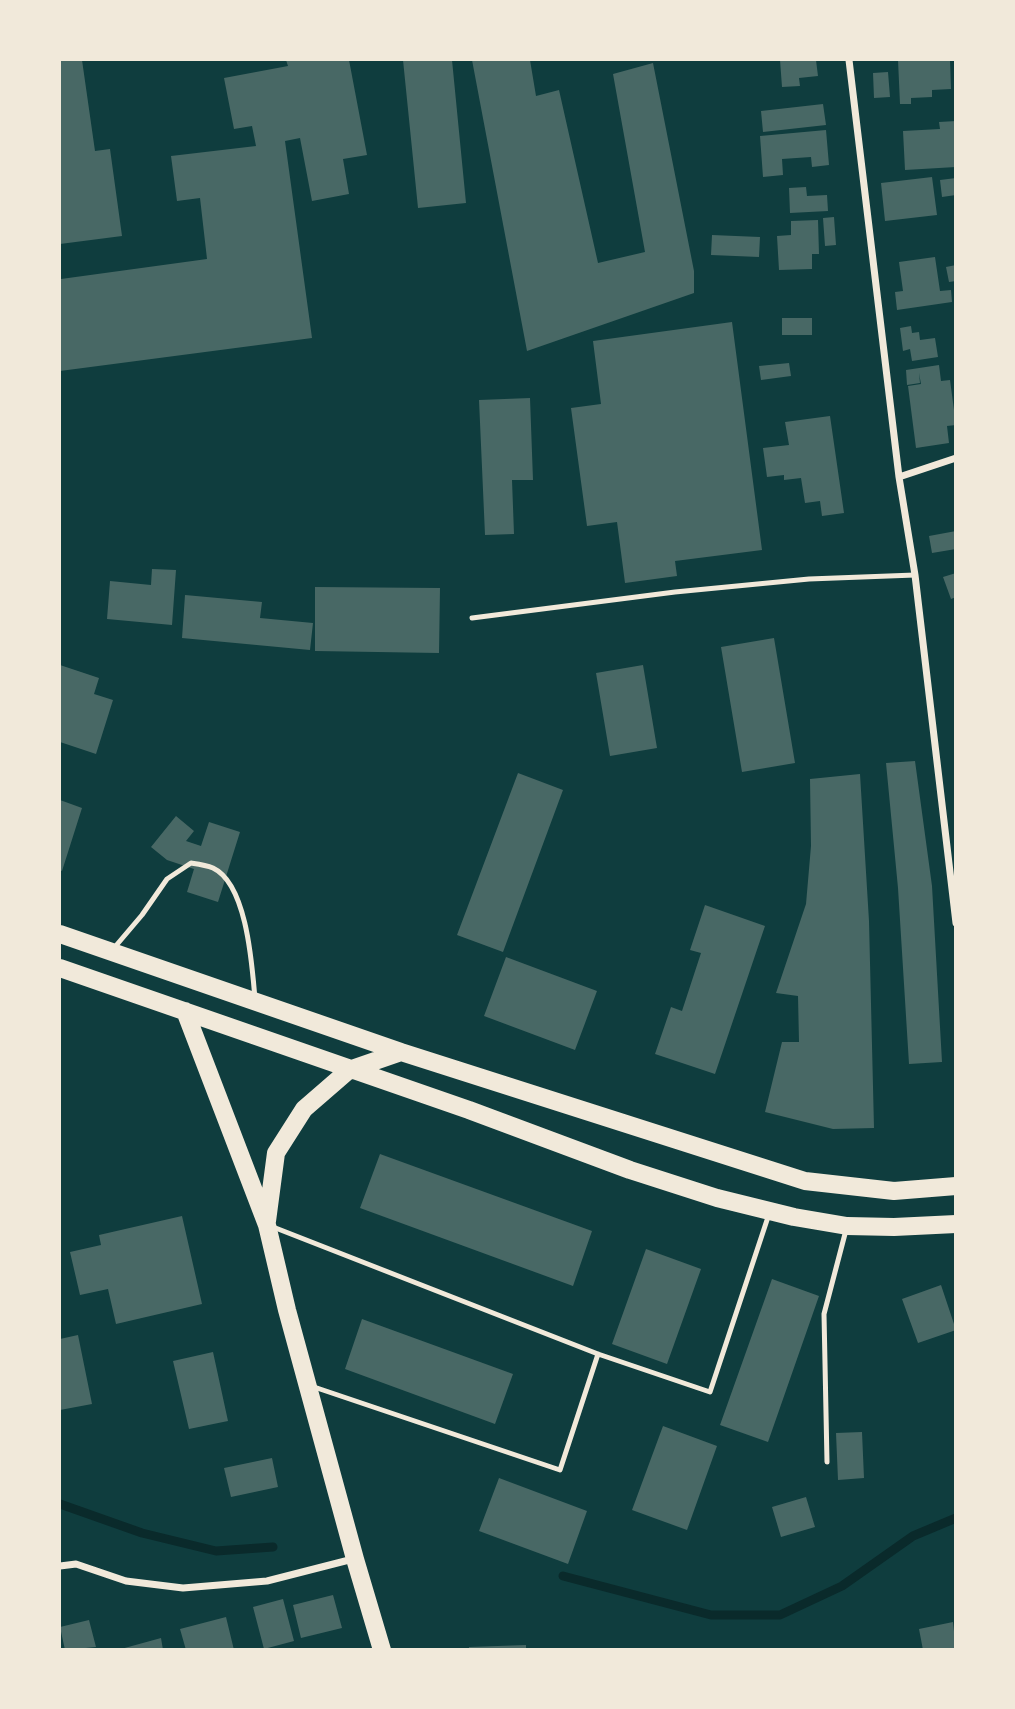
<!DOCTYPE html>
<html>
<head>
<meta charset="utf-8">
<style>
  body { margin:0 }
  #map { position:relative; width:1015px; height:1709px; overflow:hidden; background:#0f3d3e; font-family:Ubuntu,sans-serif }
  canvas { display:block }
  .frame { position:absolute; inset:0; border:61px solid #f1e9da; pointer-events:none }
</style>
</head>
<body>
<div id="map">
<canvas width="1015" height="1709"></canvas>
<div class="frame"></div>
</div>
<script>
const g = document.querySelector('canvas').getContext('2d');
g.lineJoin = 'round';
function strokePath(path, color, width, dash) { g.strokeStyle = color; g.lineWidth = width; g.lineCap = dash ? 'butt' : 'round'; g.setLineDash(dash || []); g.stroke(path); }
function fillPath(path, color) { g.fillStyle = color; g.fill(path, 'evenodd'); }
strokePath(new Path2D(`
  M60,1504l82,29 74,18 57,-4
  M563,1576l148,39h69l62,-29 71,-50 43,-18`), '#0a2a2b', 9);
fillPath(new Path2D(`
  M60,60h22l13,91 15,-2 12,87 -62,8z
  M286,60h63l18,95 -24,4 6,35 -37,7 -12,-63 -15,3 27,197 -252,33 1,-92 146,-20 -7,-61 -23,3 -6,-45 85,-10 -4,-20 -18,3 -10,-51 64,-12z
  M403,60h49l14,143 -48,5z
  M472,60h58l6,36 23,-6 39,173 47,-11 -32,-178 40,-11 41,208v22l-167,58z
  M780,60h36l2,16 -19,2 1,8 -18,1z
  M898,60h52l1,29 -19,1v7l-21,1v6h-11z
  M888,72l2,25 -16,1 -1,-25z
  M823,104l3,21 -63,7 -2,-21z
  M956,121v46l-51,3 -2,-39 37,-2 -1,-7z
  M826,130l3,35 -17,2 -1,-10 -29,2 1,16 -20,2 -3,-41z
  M932,177l5,38 -52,6 -4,-38z
  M956,178v17l-14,2 -2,-17z
  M806,187l1,9 20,-1 1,16 -38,2 -1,-25z
  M834,217l2,28 -11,1 -2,-28z
  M818,220l1,34h-7v15l-33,1 -2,-34 14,-1v-14z
  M712,235l48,2 -1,20 -48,-2z
  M935,257l5,34 11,-1 1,12 -55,8 -2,-18 8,-1 -4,-29z
  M956,265v16l-7,1 -3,-15z
  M782,318h30v17h-30z
  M732,322l30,228 -87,11 2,15 -52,7 -8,-61 -30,4 -16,-118 30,-4 -8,-63z
  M911,326l1,7 7,-1 1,8 15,-2 3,19 -26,4 -2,-12 -7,2 -3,-23z
  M789,363l2,13 -30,4 -2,-14z
  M939,365l2,16 9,-1 6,45 -9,1 2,17 -33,5 -8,-62 13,-2 -2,-11 1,10 -13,2 -1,-15z
  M530,398l3,82h-21l2,54 -29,1 -6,-135z
  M830,416l14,97 -22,3 -2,-15 -15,2 -4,-25 -17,2v-5l-17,2 -4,-29 26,-3 -4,-23z
  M956,531v18l-24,4 -3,-17z
  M152,569l24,1 -4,55 -65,-6 3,-38 41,4z
  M956,573v24l-5,2 -8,-22z
  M315,587l125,1 -1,65 -124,-2z
  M185,595l77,7 -2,16 53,5 -3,27 -128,-12z
  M774,638l21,125 -53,9 -21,-125z
  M60,665l39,13 -5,16 19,6 -17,54 -36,-12z
  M643,665l14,83 -47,8 -14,-83z
  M915,761l17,125 10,176 -33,2 -11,-176 -12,-125z
  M518,773l45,17 -60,162 -46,-17z
  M860,774l9,147 5,207 -41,1 -68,-17 17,-70h17l-1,-46 -22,-3 30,-89 5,-58 -1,-67z
  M60,800l22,8 -20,63 -2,-1z
  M176,816l18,15 -8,10 15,5 8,-24 31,10 -22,70 -31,-10 7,-23 -27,-9 -16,-13z
  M705,905l60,21 -50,148 -60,-20 16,-47 11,4 19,-58 -11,-3z
  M506,957l91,34 -22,59 -91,-34z
  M380,1154l212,77 -19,55 -213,-78z
  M182,1216l20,88 -86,20 -8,-35 -28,6 -10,-43 31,-7 -2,-10z
  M646,1249l55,20 -34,95 -55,-20z
  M772,1279l47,17 -51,146 -48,-17z
  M941,1285l15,45 -38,13 -16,-44z
  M362,1319l151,55 -18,50 -150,-55z
  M78,1335l14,69 -32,6v-71z
  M213,1352l15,69 -39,8 -16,-68z
  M663,1426l54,20 -30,84 -55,-20z
  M862,1432l2,46 -26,2 -2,-47z
  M272,1458l6,29 -47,10 -7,-29z
  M499,1478l88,33 -19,53 -89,-33z
  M806,1497l9,30 -34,10 -9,-30z
  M333,1595l9,33 -41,10 -8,-33z
  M283,1599l11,42 -30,8 -11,-42z
  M226,1617l8,33h-48l-6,-21z
  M89,1620l7,27 -31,3 -5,-23z
  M953,1622l3,28h-33l-4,-21z
  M161,1638l2,12h-42v-1z
  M526,1645v5h-57v-3z`), '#486865');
strokePath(new Path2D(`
  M472,618l203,-26 134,-13 106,-4
  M114,948l28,-33 25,-36 24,-16c7,1 15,2 22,5 34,16 39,97 42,131
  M273,1227l325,127 112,38 59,-178
  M314,1387l246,83 38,-116
  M827,1462l-3,-148 22,-84`), '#f1e9da', 5);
strokePath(new Path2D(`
  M849,60l50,417 16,98 41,348
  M899,477l57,-19
  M60,1566l16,-2 50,17 57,7 84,-7 86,-22`), '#f1e9da', 7);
strokePath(new Path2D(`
  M60,934l341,118 404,129 89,10 62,-5
  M60,968l409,142 161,60 87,28 77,19 53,9 47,1 62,-3
  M185,1011l82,214 20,85 68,249 27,91
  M267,1221l9,-68 28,-44 45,-39 52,-18`), '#f1e9da', 18);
</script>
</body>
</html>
